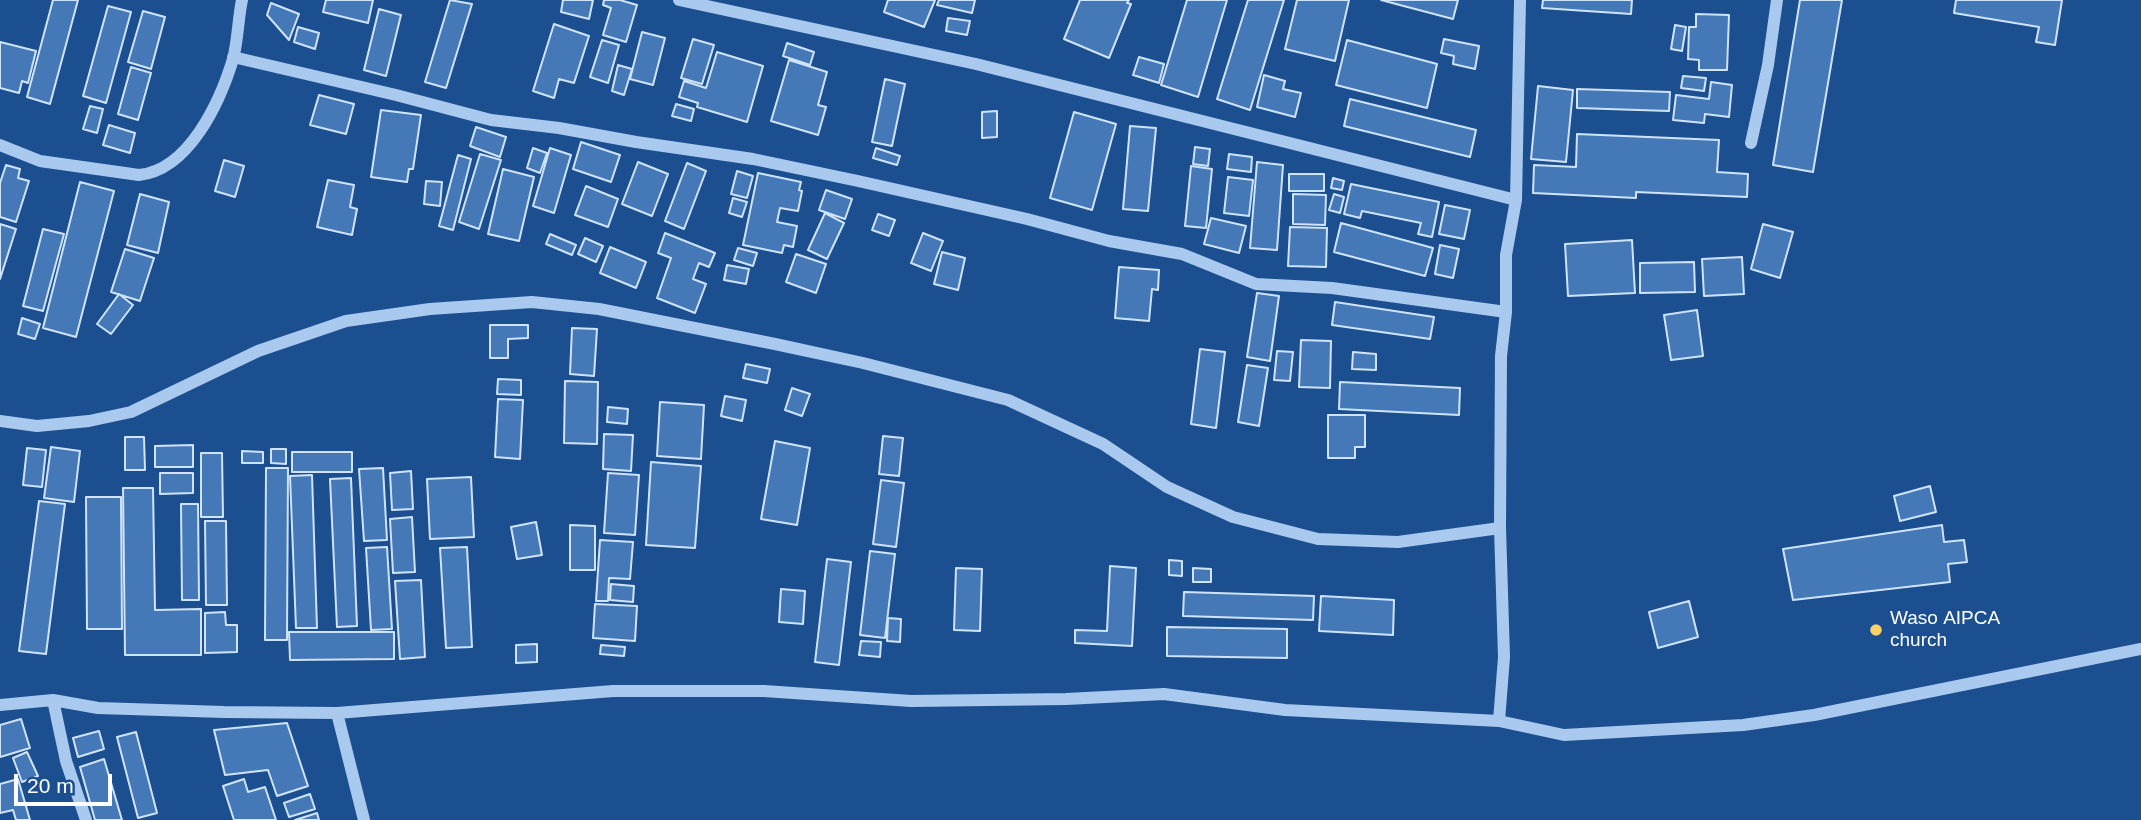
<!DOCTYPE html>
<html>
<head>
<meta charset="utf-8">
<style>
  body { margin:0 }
  #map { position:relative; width:2141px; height:820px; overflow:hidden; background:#1b4f8f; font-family:Arial,sans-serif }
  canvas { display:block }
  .scale { position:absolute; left:14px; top:774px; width:98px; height:32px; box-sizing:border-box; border:4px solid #fff; border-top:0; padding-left:9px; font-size:21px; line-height:24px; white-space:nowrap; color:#fff; -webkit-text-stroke:5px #1b4f8f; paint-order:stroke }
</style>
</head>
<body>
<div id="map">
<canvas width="2141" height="820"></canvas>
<div class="scale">20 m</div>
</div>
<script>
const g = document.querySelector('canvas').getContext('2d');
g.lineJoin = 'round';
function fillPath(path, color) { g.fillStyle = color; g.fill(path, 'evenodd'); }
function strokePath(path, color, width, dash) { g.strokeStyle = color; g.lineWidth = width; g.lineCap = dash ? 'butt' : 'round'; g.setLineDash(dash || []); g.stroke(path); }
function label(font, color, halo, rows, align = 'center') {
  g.font = font + ' Arial,sans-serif'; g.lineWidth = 6; g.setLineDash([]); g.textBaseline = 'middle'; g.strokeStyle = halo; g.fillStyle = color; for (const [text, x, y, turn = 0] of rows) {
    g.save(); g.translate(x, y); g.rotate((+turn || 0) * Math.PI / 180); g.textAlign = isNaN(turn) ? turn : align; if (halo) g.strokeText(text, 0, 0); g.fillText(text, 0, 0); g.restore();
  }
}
const building = new Path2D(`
  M53,0h25l-28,104 -23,-7z
  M326,0h47l-5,23 -45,-11z
  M450,0l22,4 -26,84 -21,-6z
  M563,0h30l-4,19 -28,-7z
  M604,0h16l17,5 -11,37 -23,-7 8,-27 -8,-3z
  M888,0h47l-11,27 -40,-15z
  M939,0h36l-3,13 -35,-8z
  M1080,0h49l-2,3 4,1 -22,54 -45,-19z
  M1187,0h40l-29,97 -37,-12z
  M1248,0h36l-34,110 -33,-11z
  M1297,0h52l-14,61 -50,-12z
  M1381,0h77l-5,19z
  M1543,0h89l-1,14 -89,-6z
  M1800,0h42l-29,172 -40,-7z
  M1956,0h106l-7,45 -19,-3 3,-15 -85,-14z
  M271,3l28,11 -10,26 -22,-25z
  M108,6l23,6 -25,91 -23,-7z
  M379,9l22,6 -15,61 -22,-6z
  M143,11l22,6 -14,52 -23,-7z
  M1696,14l33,1 -2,55h-28v-10l-11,-1 1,-32h7z
  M948,18l22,3 -3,14 -21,-4z
  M554,24l35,12 -15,47 -15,-4 -5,19 -21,-7z
  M1675,25l11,2 -4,24 -11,-2z
  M298,27l21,6 -4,16 -21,-7z
  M642,32l23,6 -12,47 -23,-6z
  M693,39l21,6 -12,39 -21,-6z
  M1444,39l35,7 -4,23 -22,-5 1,-8 -13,-3z
  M602,40l17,5 -11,38 -18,-6z
  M1347,40l90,24 -10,44 -91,-23z
  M0,42l36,9 -8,32 -6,-2 -3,12 -19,-5z
  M787,43l27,9 -4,13 -27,-9z
  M717,52l46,14 -16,56 -50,-15 1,-4 -19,-6 5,-16 22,7z
  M1139,57l25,7 -5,19 -26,-8z
  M789,60l38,12 -9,33 8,2 -8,28 -47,-14z
  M618,65l14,4 -8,26 -12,-4z
  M131,67l20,6 -13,47 -20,-6z
  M1264,75l21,6 -2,8 18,4 -6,24 -38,-10z
  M1683,76l23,2 -2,13 -23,-3z
  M885,79l20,5 -13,62 -20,-4z
  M1711,82l21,3 -3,32 -24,-3 -1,9 -31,-3 3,-25 33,4z
  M1538,86l35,4 -7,72 -35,-3z
  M1577,89l93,3 -1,19 -92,-3z
  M319,95l35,9 -8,30 -36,-9z
  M1350,99l126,31 -6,27 -126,-31z
  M676,104l18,5 -3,12 -19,-5z
  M90,106l13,3 -6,24 -14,-4z
  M381,110l40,5 -8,54h-4l-2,13 -36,-5z
  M997,111v26l-15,1v-26z
  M1074,112l42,12 -24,86 -42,-12z
  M109,125l26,8 -5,20 -27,-8z
  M1130,126l26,2 -8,83 -25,-2z
  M476,127l30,10 -6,20 -30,-11z
  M1577,134l142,6 -2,32 31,2 -1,23 -111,-5v6l-103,-5 1,-28 42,2z
  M581,142l39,13 -9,27 -38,-13z
  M1195,147l15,2 -2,17 -15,-2z
  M533,148l14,5 -7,20 -13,-5z
  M550,148l21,7 -17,58 -21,-7z
  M876,148l24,8 -3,9 -24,-7z
  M480,154l21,6 -22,69 -20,-7z
  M1229,154l23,3 -1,15 -24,-3z
  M458,155l13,4 -18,71 -14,-4z
  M224,160l20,6 -9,31 -20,-6z
  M638,162l30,12 -16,42 -30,-12z
  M1257,162l26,3 -6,85 -27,-2z
  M687,163l19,8 -22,58 -19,-8z
  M6,165l14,4 -2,9 11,3 -13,41 -16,-5v-34z
  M1191,166l21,3 -6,59 -21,-2z
  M503,169l31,8 -15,64 -31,-7z
  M737,171l16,5 -6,22 -16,-4z
  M758,173l43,9 -2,8 3,1 -4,20 -18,-3 -3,14 20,4 -4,21 -9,-2 -2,8 -39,-8z
  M1289,174h35v17h-35z
  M1228,177l25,3 -4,36 -25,-3z
  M1333,178l11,3 -2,9 -11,-2z
  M328,180l26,5 -4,22 7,2 -5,26 -35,-8z
  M426,181l16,1 -2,24 -16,-2z
  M80,182l34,9 -38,146 -33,-9z
  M1351,184l88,18 -7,35 -14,-3 3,-11 -59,-12 -2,7 -16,-4z
  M586,186l32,13 -10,28 -33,-12z
  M826,190l26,9 -7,20 -26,-9z
  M140,194l29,8 -11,51 -31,-8z
  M1293,194l33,1 -1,30 -32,-1z
  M1334,194l10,3 -4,16 -11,-3z
  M733,198l14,4 -5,15 -13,-4z
  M1445,205l25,5 -6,29 -25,-5z
  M825,213l19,10 -17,36 -19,-9z
  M878,214l17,6 -6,16 -17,-6z
  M1211,218l35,8 -7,27 -35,-9z
  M1341,223l92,25 -8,28 -91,-24z
  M0,224l16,5 -16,50z
  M1763,224l30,8 -13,46 -29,-9z
  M1290,227l37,1 -1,39 -38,-1z
  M43,229l21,5 -21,77 -20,-5z
  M665,233l50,20 -6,14 -10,-4 -6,16 13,5 -11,29 -38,-15 14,-40 -13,-5z
  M923,233l20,8 -12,30 -20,-8z
  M550,234l26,11 -4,10 -26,-11z
  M585,238l18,8 -7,16 -18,-8z
  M1632,240l3,53 -67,3 -3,-52z
  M1440,245l19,4 -6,29 -18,-4z
  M610,247l36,15 -10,26 -36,-15z
  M738,248l19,5 -4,13 -19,-6z
  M125,249l29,9 -14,43 -29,-9z
  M942,252l23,6 -7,32 -24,-6z
  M796,254l30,10 -10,29 -30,-11z
  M1742,257l2,37 -40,2 -2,-37z
  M1694,262l1,30 -55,1v-30z
  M727,265l22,4 -3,15 -22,-4z
  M1119,267l40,3 -1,20 -6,-1 -3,32 -34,-3z
  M1257,293l22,3 -9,65 -23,-4z
  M119,294l14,11 -22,29 -14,-10z
  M1335,302l99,15 -4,22 -98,-14z
  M1697,310l6,46 -32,4 -7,-45z
  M22,318l18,6 -5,15 -17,-5z
  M490,325h38v13l-20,1v19h-18z
  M572,328l25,1 -3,47 -24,-2z
  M1301,340l30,1 -1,47 -31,-1z
  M1200,349l25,3 -9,76 -25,-4z
  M1277,351l16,1 -3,29 -16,-1z
  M1353,352l23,2v16l-24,-1z
  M746,364l24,5 -3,14 -24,-5z
  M1247,365l21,3 -9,58 -21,-4z
  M498,379l23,1v15l-24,-1z
  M565,381l33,1 -1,62 -33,-1z
  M1340,382l120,6 -1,27 -120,-6z
  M792,388l18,6 -8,22 -17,-6z
  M725,396l21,4 -4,21 -21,-5z
  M498,399l25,1 -3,59 -25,-2z
  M660,402l44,3 -3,54 -44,-3z
  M608,407l20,2 -1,15 -20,-2z
  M1328,415h37v32h-10v11h-27z
  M604,434l29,1 -2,36 -28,-2z
  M883,436l20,2 -4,38 -20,-2z
  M125,437h19l1,33h-20z
  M775,441l35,7 -13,77 -36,-6z
  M193,445v22h-38v-21z
  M51,447l29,4 -6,51 -30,-4z
  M27,448l19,2 -4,37 -19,-2z
  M271,449h15v15l-15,-1z
  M242,451l21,1v11h-21z
  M292,452h60v20h-60z
  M201,453h21l1,64h-22z
  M651,462l50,4 -6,82 -49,-3z
  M266,468h22l-1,172h-22z
  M383,468l4,72 -23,1 -5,-72z
  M411,471l2,38 -21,1 -2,-37z
  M160,473h33v20l-33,1z
  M608,473l31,2 -4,60 -31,-2z
  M312,475l5,153h-21l-6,-152z
  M471,477l3,60 -44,2 -3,-60z
  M351,478l6,148 -20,1 -7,-148z
  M881,480l23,3 -8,64 -23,-3z
  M1930,486l6,26 -36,9 -6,-25z
  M123,488h30l2,122 46,-1v46h-76z
  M86,497h35l1,132h-35z
  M39,501l26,3 -19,150 -27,-3z
  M181,504h17l1,96h-17z
  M412,517l3,55 -22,1 -3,-54z
  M205,521h21l1,84h-21z
  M536,522l6,33 -25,4 -6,-32z
  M570,525l25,1v44h-25z
  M1942,525l2,17 20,-2 3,22 -19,2 2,18 -157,18 -10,-51z
  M600,540l33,2 -3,37 -21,-1 -1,23h-12z
  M387,547l5,82 -21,1 -5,-82z
  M467,547l5,100 -26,1 -6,-100z
  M870,551l25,3 -10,84 -25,-3z
  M827,559l24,3 -12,103 -24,-3z
  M1169,560l13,1v15l-13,-1z
  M1110,566l26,2 -4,78 -57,-3v-13l32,1z
  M956,568l26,1 -2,62 -26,-1z
  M1193,568l18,1v13h-18z
  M421,580l4,77 -25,2 -5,-78z
  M611,584l23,2 -1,16 -23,-2z
  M781,589l24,2 -2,33 -24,-2z
  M1184,592l130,4 -1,24 -130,-4z
  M1321,596l73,4 -1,35 -74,-4z
  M1689,601l9,36 -40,11 -9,-36z
  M595,604l42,2 -2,35 -42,-3z
  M225,612l1,13h11v27l-32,1v-40z
  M888,618l13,1 -1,23 -13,-1z
  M1167,627l120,2v29l-120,-2z
  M289,632h105v27l-104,1z
  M861,641l20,1 -1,15 -21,-2z
  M537,644v18l-21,1v-18z
  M601,645l24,2 -1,9 -24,-2z
  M21,719l9,29 -30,9v-32z
  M287,723l21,63 -31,10 -9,-26 -43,5 -11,-45z
  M99,731l5,18 -26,8 -5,-19z
  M136,732l21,81 -19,5 -21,-81z
  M27,752l11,24 -16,6 -9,-24z
  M104,759l18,61h-27l-15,-53z
  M18,779l12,41h-14l-3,-10 -13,3v-29z
  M244,779l4,13 17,-5 11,33h-42l-11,-34z
  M310,794l5,15 -26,8 -5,-14z
  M317,813l2,7h-24z`);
fillPath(building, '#4478b7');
strokePath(building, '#cfe3fa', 2);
strokePath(new Path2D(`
  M679,0l297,64 540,136
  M233,57l163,38 95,25 68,8 77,14 117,17 105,22 169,38 82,22 73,13 74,30 76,4 174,24
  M1751,143l17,-78 9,-65
  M0,145l40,16 99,14c50,-5 81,-73 94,-116 5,-19 5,-40 9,-59
  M0,421l37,5 52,-5 42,-9 127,-61 88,-30 84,-12 102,-7 67,7 176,35 88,19 145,37 95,44 64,43 66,30 85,22 80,3 102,-14
  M53,700l13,61 20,59
  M0,705l53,-5 45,8 126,4 113,1 276,-22h151l147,10 155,-2 98,-5 121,16 214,11 65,14 179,-10 71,-10 327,-66
  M337,713l27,107
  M1499,721l5,-64 -4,-129 1,-172 5,-44v-57l10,-55 4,-200`), '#a9c9ee', 12);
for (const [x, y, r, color] of [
  [1876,630,7,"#ffd166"]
]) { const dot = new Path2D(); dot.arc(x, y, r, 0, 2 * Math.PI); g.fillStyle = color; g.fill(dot); strokePath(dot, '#1b4f8f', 2.5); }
label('19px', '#fff', '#1b4f8f', [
  ["Waso AIPCA",1890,619],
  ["church",1890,641]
], 'left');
</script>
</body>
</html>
